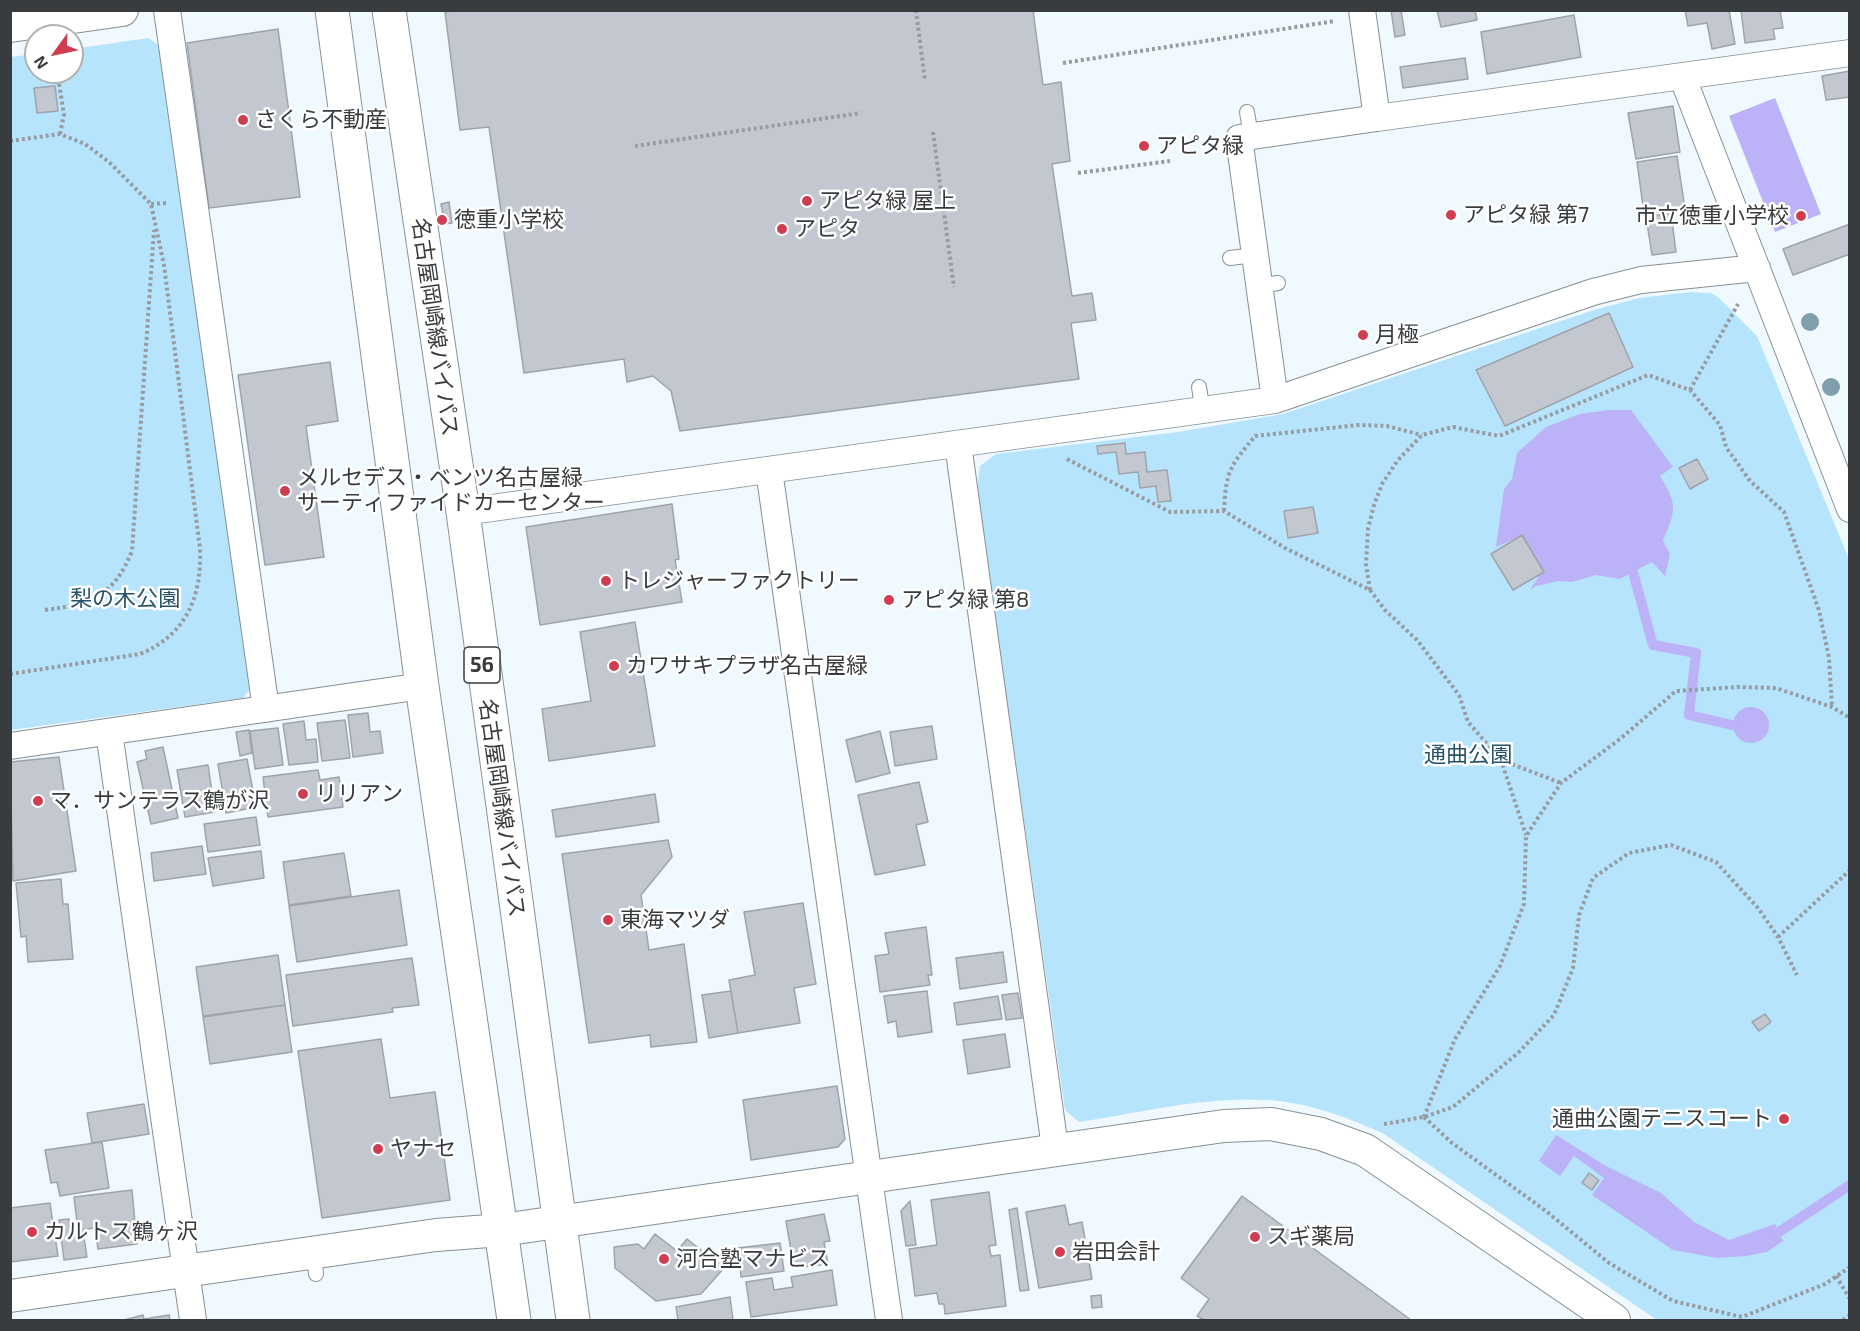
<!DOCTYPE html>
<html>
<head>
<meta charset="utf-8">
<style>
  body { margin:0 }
  #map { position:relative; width:1860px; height:1331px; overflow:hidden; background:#eff9fe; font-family:"Exo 2",sans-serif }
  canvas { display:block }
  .frame { position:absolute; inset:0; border:12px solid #393c3e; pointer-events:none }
  .north { position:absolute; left:24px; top:24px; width:60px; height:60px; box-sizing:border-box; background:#fff; border:2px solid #b0b1b2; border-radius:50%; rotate:237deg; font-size:16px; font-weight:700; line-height:24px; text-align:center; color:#393c3e }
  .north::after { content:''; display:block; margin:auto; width:21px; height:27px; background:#cf3e50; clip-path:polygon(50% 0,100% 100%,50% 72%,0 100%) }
</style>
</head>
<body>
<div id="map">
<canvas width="1860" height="1331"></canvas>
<div class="frame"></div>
<div class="north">N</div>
</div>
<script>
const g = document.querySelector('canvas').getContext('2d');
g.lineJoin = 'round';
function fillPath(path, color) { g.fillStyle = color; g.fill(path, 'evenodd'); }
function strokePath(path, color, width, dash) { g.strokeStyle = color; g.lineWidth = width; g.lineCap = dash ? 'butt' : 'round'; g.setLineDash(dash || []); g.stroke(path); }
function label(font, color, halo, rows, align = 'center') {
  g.font = font + ' "Exo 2","Noto Sans JP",sans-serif'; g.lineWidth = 5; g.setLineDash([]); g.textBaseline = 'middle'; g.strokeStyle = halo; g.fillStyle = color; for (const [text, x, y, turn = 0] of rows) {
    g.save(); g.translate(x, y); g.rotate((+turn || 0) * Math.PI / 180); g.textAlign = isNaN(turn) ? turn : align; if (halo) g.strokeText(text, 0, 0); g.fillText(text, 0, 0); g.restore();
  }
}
fillPath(new Path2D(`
  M149,38l13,10 91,638 -10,12 -232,32 -1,-673 26,-3v18h36v-23z
  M1691,292l20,1 7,4 39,39 92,223v761h-192l-273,-186c-37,-17 -77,-32 -118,-34 -60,-4 -128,13 -187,22l-14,-12 -88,-622 3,-22 16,-12 182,-22 105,-18 311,-104 45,-12z`), '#b7e4fd');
fillPath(new Path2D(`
  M1775,98l46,116 -46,18 -46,-116z
  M1609,410h22l42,57 -13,9c18,29 16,34 3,65l7,13 -5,22 -13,-14 -32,17 -24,-4 -24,7 -13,-1 -23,5 -6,4 9,-14 -22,-38 -21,9 8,-58 8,-10 5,-26 29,-26 34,-13z
  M1733 725a18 18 0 1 1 36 0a18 18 0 1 1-36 0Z
  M1556,1135l50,31 55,27 33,29 35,18 46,-16 8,17 -16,11 -21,4 -29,2 -44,-8 -81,-55 12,-17 -30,-22 -14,20 -21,-15z`), '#bcb2f8');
strokePath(new Path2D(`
  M1633,572l20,73 43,8 -7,62 43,10
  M1779,1232l71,-47`), '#bcb2f8', 10);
const building = new Path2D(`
  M455,10h578l10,75 18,-3 9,79 -18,3 20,132 20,-3 4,27 -25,3 8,56 -399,52 -9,-40 -18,-15 -26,6 -3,-23 -100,14 -35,-246 -29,3 -15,-118z
  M1391,10h10l4,25 -10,2z
  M1437,10h38l2,10 -36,7z
  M1685,10h44l6,34 -23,5 -5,-26 -19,3z
  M1741,10h39l3,18 -10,1 2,10 -30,4z
  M1574,15l7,42 -94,17 -6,-42z
  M278,29l22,168 -91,11 -22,-165z
  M1465,58l3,21 -65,9 -3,-21z
  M1850,71v26l-24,3 -4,-24z
  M55,86l3,25 -21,2 -3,-25z
  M1673,106l7,46 -44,7 -8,-46z
  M1677,156l8,53 -41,5 -7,-52z
  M449,202l3,21 -7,1 -4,-20z
  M1671,213l5,39 -24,3 -6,-38z
  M1850,224v30l-57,21 -10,-26z
  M1609,313l24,54 -128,59 -29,-56z
  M330,362l8,59 -32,5 18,131 -59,8 -27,-190z
  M1125,443l1,11 19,-2 2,20 20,-2 4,31 -13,1 -2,-16 -16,2 -2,-16 -19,2 -3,-22 -18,2 -1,-8z
  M1697,459l11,20 -18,10 -11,-21z
  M672,504l7,55 -4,1 7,42 -142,23 -14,-98z
  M1313,507l5,26 -30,5 -4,-27z
  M1522,535l22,37 -31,18 -22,-36z
  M635,622l20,124 -106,15 -7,-52 49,-8 -11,-69z
  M368,713l2,19 10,-1 3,22 -30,4 -5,-42z
  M345,720l5,38 -28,3 -5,-38z
  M304,721l2,19 10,-1 2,23 -29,3 -6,-41z
  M932,726l5,33 -42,7 -5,-34z
  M278,728l5,37 -28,4 -5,-38z
  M249,730l3,23 -12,3 -4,-24z
  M880,731l10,42 -34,9 -10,-42z
  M163,747l15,71 -27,6 -14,-62 10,-3 -2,-8z
  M59,757l17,114 -63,10 -3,-119z
  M247,759l9,48 -30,6 -8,-49z
  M208,765l7,47 -30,5 -8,-47z
  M318,770l2,10 19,-3 4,30 -75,10 -5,-40z
  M919,782l9,40 -12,3 9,40 -50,10 -17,-80z
  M655,794l4,28 -103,15 -4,-27z
  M256,817l4,28 -52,7 -4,-28z
  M668,840l4,17 -31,38 8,55 35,-6 13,98 -46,5 -1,-12 -61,8 -27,-189z
  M202,846l4,28 -52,7 -3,-28z
  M261,851l3,27 -51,8 -5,-28z
  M344,853l7,43 -62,9 -6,-43z
  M61,879l2,25h5l5,55 -45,3 -2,-26 -5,1 -5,-54z
  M399,890l8,55 -110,17 -8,-56z
  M803,903l13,81 -22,4 6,35 -62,10 -9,-53 26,-5 -11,-63z
  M926,927l6,48h-4l2,10 -50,7 -5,-36 14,-2 -4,-21z
  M1003,952l4,30 -47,7 -4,-31z
  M278,955l7,50 -82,11 -7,-49z
  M412,958l7,47 -27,3 1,4 -100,14 -7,-51z
  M731,991l7,42 -29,5 -7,-43z
  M927,991l5,41 -34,5 -2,-16 -8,2 -4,-27z
  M1018,993l4,25 -16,2 -4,-25z
  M998,996l4,23 -45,6 -3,-22z
  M285,1005l7,47 -82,12 -7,-47z
  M1765,1014l6,8 -12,9 -7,-9z
  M1005,1034l5,33 -42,7 -5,-34z
  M381,1039l9,59 45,-6 15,108 -128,18 -24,-167z
  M837,1086l8,53 -7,8 -87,13 -8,-60z
  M144,1104l5,30 -57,9 -5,-30z
  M102,1142l7,46 -49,8 -3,-14 -6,1 -6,-33z
  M1589,1173l10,7 -7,10 -10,-7z
  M132,1190l5,54 -39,5 -3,-21 -17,2 -4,-33z
  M989,1192l7,53 -7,1 2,10 9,-1 6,51 -61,8 -1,-10h-5l-2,-11 -22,3 -6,-47 28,-4 -6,-45z
  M1242,1196l169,124h-207l-7,-4 12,-17 -28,-21z
  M910,1201l6,44 -10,1 -5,-35z
  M50,1203l8,53 -48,6v-54z
  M1065,1205l4,20 13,-3 10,57 -53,9 -13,-76z
  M1017,1208l12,82 -9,1 -11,-81z
  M824,1214l6,27 -6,1 4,22 -34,4 -8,-47z
  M69,1219l1,14 13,-2 4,26 -23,3 -5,-40z
  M655,1234l22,17 10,-12 37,29 -23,26 -45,7 -41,-33 -1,-21 24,-3 6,5z
  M780,1243l4,28 -43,6 -3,-29z
  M832,1270l5,35 -86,12 -5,-35 26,-4 2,12 19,-3 -2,-10z
  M1101,1295l1,12 -10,1 -1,-12z
  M730,1297l3,23h-55l-2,-13z
  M143,1315l1,4 25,-4 1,5h-46z`);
fillPath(building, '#c3c8d0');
strokePath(building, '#9fa3ab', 1.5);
const service = new Path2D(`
  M1247,112l4,24
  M1230,258l24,-3
  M1259,286l19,-3
  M1199,387l4,25
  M314,1254l2,20`);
const minor = new Path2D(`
  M167,10l99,699
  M1682,76l168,433
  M1377,118l473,-65
  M1275,400l318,-108 48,-12 116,-12
  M958,444l97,704
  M769,470l120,850
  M463,512l812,-112 -36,-262 138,-20 -15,-108
  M109,732l84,588
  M10,746l412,-60`);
const tertiary = new Path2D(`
  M10,26l112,-16
  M10,1296l426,-61 66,-5 722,-104 47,-2 50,10 44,16 249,170`);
const primary = new Path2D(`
  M332,10l90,676 92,634
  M389,10l74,502 110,808`);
strokePath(service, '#879094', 16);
strokePath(minor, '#879094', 28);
strokePath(tertiary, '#879094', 34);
strokePath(primary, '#879094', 35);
strokePath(new Path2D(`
  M916,10l9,71
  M1063,63l272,-42
  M57,72l7,42 -4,20
  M933,132l21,155
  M10,141l50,-7 25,10 24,18 42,42 13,61 36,284c2,48 -14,86 -60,105l-130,20
  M635,146l226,-33
  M1078,173l92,-12
  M151,204l15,-1
  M1690,390l48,-86
  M1255,436l103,-11 29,1 35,9
  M1067,459l103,53 54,-1 61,37 85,42 15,20 32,30 42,55 9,27 33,38 25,75
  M1224,511c2,-41 6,-45 32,-76
  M1370,590l-4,-26 2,-35 6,-24 8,-21 16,-24 24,-25 31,-8 46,9 149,-61 42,15 30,35 6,22 24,34 34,31 35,98 10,48 3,49
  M45,610c46,-6 69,-14 87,-59l22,-321
  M1501,760l60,23
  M1778,937l72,-67
  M1424,1117l31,-78 45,-73 24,-62 2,-68 35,-53 59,-44 56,-48 61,-4 39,1 56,19 18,11
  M1424,1117l28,26 94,68 63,52 64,38 69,16 83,-33 25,-17
  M1384,1124l40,-7 29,-10 65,-54 36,-38 19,-47 6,-53 14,-37 36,-25 42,-8 45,17 42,46 20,29 19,38
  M1836,1276l14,23
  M1843,1320l7,-5`), '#969ca0', 4, [3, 3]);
strokePath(service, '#fff', 14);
strokePath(minor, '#fff', 26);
strokePath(tertiary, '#fff', 32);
strokePath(primary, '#fff', 33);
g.fillStyle = '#809eac';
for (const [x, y] of [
  [1810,322],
  [1831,387]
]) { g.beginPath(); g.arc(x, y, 9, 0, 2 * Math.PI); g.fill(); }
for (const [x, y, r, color] of [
  [243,120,6,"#cf3e50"],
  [1144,146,6,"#cf3e50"],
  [807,201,6,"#cf3e50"],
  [1451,215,6,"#cf3e50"],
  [1801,216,6,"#cf3e50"],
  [442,220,6,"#cf3e50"],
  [782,229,6,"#cf3e50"],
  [1363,335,6,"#cf3e50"],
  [285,491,6,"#cf3e50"],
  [606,581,6,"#cf3e50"],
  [889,600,6,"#cf3e50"],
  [614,666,6,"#cf3e50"],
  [303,794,6,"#cf3e50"],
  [38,801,6,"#cf3e50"],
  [608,920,6,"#cf3e50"],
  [1784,1119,6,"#cf3e50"],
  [378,1149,6,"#cf3e50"],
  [32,1232,6,"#cf3e50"],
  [1255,1237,6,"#cf3e50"],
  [1060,1252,6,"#cf3e50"],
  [664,1259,6,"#cf3e50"]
]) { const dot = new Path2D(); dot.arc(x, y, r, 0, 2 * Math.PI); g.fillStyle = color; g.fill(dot); strokePath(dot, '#fff', 2); }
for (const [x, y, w] of [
  [482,665,36]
]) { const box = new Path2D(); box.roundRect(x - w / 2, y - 18, w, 36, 4.5); g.fillStyle = '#fff'; g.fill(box); strokePath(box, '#393c3e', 1.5); }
label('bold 21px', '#393c3e', null, [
  ["56",482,665]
]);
label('22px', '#393c3e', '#fff', [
  ["さくら不動産",255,120],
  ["アピタ緑",1156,146],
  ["アピタ緑 屋上",819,201],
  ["アピタ緑 第7",1463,215],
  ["市立徳重小学校",1789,216,"right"],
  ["徳重小学校",454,220],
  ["アピタ",794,229],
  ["月極",1375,335],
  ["メルセデス・ベンツ名古屋緑",297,478],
  ["サーティファイドカーセンター",297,503],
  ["トレジャーファクトリー",618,581],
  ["アピタ緑 第8",901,600],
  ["カワサキプラザ名古屋緑",626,666],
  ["リリアン",315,794],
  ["マ．サンテラス鶴が沢",50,801],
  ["東海マツダ",620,920],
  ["通曲公園テニスコート",1772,1119,"right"],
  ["ヤナセ",390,1149],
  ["カルトス鶴ヶ沢",44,1232],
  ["スギ薬局",1267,1237],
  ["岩田会計",1072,1252],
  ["河合塾マナビス",676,1259]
], 'left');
label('22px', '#393c3e', '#fff', [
  ["名古屋岡崎線バイパス",435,327,82],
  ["名古屋岡崎線バイパス",502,808,82]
]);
label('22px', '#265369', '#fff', [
  ["梨の木公園",125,599],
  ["通曲公園",1468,755]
]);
</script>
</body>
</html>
